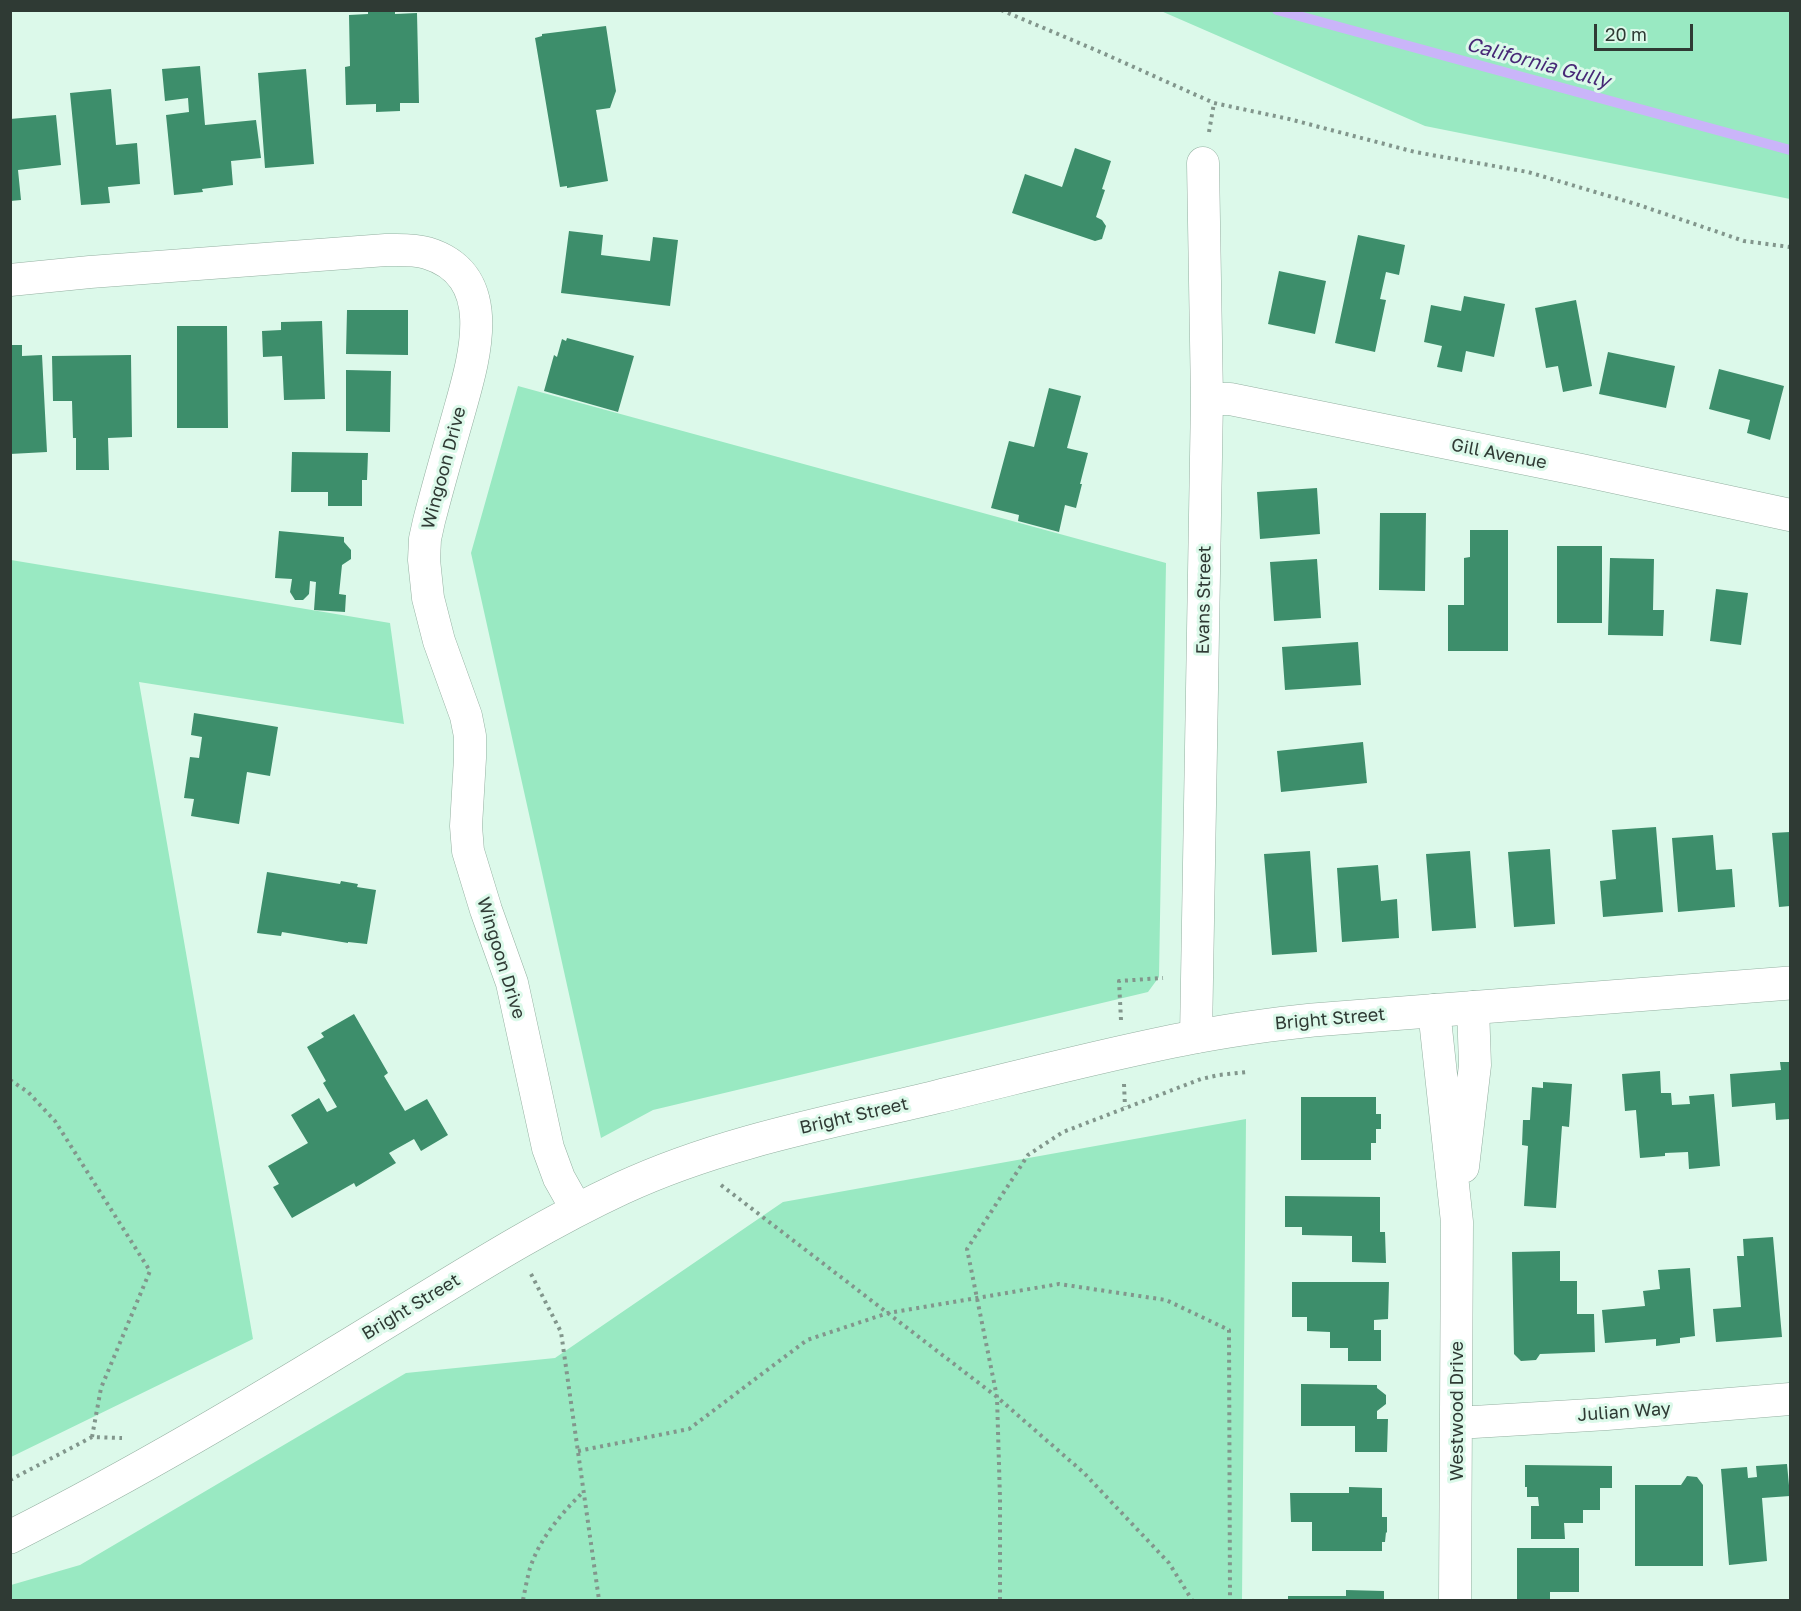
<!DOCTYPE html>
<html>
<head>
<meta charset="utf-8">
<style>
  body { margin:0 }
  #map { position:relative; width:1801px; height:1611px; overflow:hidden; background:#dcf9ea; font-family:"Golos Text",sans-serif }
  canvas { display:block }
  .frame { position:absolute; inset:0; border:12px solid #2f3a34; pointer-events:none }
  .scale { position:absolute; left:1594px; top:24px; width:99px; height:27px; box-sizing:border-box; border:3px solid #2f3a34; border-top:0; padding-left:8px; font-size:18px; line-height:21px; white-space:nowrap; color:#2f3a34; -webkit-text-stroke:4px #dcf9ea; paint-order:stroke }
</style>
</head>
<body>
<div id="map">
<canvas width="1801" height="1611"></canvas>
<div class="frame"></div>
<div class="scale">20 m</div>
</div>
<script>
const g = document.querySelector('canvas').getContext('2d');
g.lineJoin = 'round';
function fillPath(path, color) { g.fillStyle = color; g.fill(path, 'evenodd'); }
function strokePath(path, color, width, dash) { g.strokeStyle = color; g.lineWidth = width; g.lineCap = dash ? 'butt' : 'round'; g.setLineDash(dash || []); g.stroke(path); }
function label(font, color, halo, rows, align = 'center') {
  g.font = font + ' "Golos Text",sans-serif'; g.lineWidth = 6; g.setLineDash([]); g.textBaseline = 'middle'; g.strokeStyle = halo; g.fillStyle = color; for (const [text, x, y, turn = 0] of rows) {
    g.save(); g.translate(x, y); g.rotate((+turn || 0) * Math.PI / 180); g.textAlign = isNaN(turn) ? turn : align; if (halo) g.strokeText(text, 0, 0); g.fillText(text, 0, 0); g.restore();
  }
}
fillPath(new Path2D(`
  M1161,11h629v188l-365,-73z
  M518,386l648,177 -7,414 -11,15 -495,118 -52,28 -130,-585z
  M11,560l379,63 14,101 -265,-42 114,657 -242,118z
  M1246,1119l-4,481h-1231v-15l69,-20 326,-192 149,-15 228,-156z`), '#99e9c2');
strokePath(new Path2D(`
  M1277,10l513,140`), '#cab5f9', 10);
fillPath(new Path2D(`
  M368,10h27v4l22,-1 2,90h-19v8l-24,1v-8l-30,1 -1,-38 5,-1 -1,-51 19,-1z
  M606,26l10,65 -6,17 -14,2 12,71 -41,7v-2l-7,1 -25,-149 7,-2v-2z
  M200,66l5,59 51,-5 5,38 -30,3 2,24 -31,4 1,3 -29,3 -8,-80 23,-3 -1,-14 -23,3 -3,-32z
  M306,69l8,95 -49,4 -7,-95z
  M111,89l5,56 21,-2 3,41 -32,3 2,16 -29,2 -11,-112z
  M56,115l5,50 -43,5 3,30 -11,1v-82z
  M1075,148l36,13 -9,28 3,1 -9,27 6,3 4,6 -4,13 -7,2 -83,-28 13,-39 37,13z
  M569,231l34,4 -2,20 49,6 3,-24 25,3 -8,66 -109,-13z
  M1358,235l47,10 -6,30 -13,-3 -6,27 6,1 -11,52 -40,-9z
  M1279,271l47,10 -11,53 -47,-10z
  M1464,296l41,8 -11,53 -28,-6 -4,21 -25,-5 5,-21 -18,-4 7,-37 30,6z
  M1576,300l16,86 -29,6 -5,-26 -12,2 -11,-60z
  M347,310h61v45l-62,-1z
  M322,321l3,78 -41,1 -2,-44 -19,1 -1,-26 19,-1v-8z
  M177,326h50l1,102h-51z
  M567,338l67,18 -16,56 -74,-21 10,-36 3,2 5,-18 4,2z
  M10,345h12v11l20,-1 5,97 -37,2z
  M1608,352l67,14 -9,42 -67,-14z
  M131,355l1,82 -24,1 1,32h-33v-32h-3l-1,-37h-19l-1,-45z
  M1719,369l65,17 -14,54 -23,-7 3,-13 -41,-11z
  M346,370l45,1 -1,61 -44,-1z
  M1049,388l32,8 -14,52 21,5 -8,31h2l-6,24 -11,-3 -6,27 -41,-11 1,-6 -28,-7 18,-67 25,6z
  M292,452l76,1 -1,27h-5v26h-34v-14h-37z
  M1317,488l3,46 -60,5 -3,-47z
  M1380,513h46l-1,78 -46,-1z
  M1470,530h38v121h-60v-46h16v-47l6,-1z
  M279,531l65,6v5l7,8v9l-9,6 -3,29 7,1 -1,17 -31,-2 2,-28 -6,-1 -1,13 -6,6h-8l-5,-8 2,-13 -17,-1z
  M1557,546h45v77h-45z
  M1610,558l44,1 -1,51h11l-1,26 -55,-1z
  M1317,559l4,59 -47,3 -4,-59z
  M1716,589l32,4 -7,52 -31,-4z
  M1358,642l3,43 -76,5 -3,-43z
  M194,713l84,14 -8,49 -23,-4 -8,52 -48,-8 3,-17 -10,-1 6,-41 9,1 3,-21 -11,-2z
  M1363,742l4,41 -86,9 -4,-41z
  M1656,827l7,85 -60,5 -3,-36 16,-2 -4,-49z
  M1790,832v74l-11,1 -7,-74z
  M1713,835l3,35 16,-1 3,38 -57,5 -6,-74z
  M1550,849l5,75 -41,3 -6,-75z
  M1310,851l7,101 -45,3 -8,-101z
  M1470,851l6,77 -44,3 -6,-77z
  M1378,865l3,36 16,-2 2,39 -57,4 -5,-74z
  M267,872l73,12 1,-3 17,3 -1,3 19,3 -9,54 -19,-2v1l-66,-11 -1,4 -24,-3z
  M354,1014l34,59 -4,3 21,35 22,-12 21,36 -27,16 -7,-12 -25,14 7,10 -40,24 -2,-4 -62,35 -19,-31 6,-3 -11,-18 40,-23 -17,-28 28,-17 8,14 10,-5 -14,-24 3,-2 -19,-34 17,-10 -3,-4z
  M1780,1062h10v57l-14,1 -1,-17 -43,4 -2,-33 51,-4z
  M1660,1071l1,22h10l1,12 18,-1 -1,-8 25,-2 6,72 -31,3 -1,-17 -23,1v3l-25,2 -4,-48 -11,1 -3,-37z
  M1543,1082l29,2 -3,43 -7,-1 -6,82 -32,-2 4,-60 -6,-1 1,-25h7l2,-33 11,1z
  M1301,1097h75v17h5v15h-5v14h-5v17h-70z
  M1285,1196l95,1v35h5l1,31 -34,-1v-26l-50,-1v-8h-17z
  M1773,1237l9,100 -66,5 -3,-33 28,-2 -4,-51h7l-1,-17z
  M1560,1251v30h17v33h17l1,38 -55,2 -4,6 -15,1 -7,-7 -2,-102z
  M1690,1268l5,68 -15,2v5l-24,3v-7l-51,4 -3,-33 43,-4 -2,-15 17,-2 -2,-19z
  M1292,1282h97l-1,37 -14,1v10h7v31h-33v-13h-18v-16l-23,-1v-14h-15z
  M1301,1384l76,1v3l9,7v9l-9,7v8h11l-1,33h-32v-26h-54z
  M1787,1464l3,32 -28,2 5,63 -38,4 -8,-96 26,-2 1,11 9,-1 -1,-11z
  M1525,1465l87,1v22h-12v22h-17v13h-19l1,16h-34v-33h8l-1,-9h-11v-10h-2z
  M1687,1476l10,1 6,8v81h-68v-81h46z
  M1349,1487l33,1v29h5v16l-1,-1 -1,10h-3v9h-70v-29h-21l-1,-29h59z
  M1517,1548h62v44h-29v8h-33z
  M1346,1590l38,1v9h-96v-4h58z`), '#3d8e6b');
const street = new Path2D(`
  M10,280l80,-8 296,-22c14,0 28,-1 41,3 75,23 46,109 31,163 -10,35 -20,70 -29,105l-4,18 -1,21 4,38 11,43 27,75 4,20v22l-4,68 2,25 18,59 26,73 36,165 11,30 18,32
  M1207,399h23l351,71 209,45
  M1434,1010l23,212 -2,378
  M1196,1037l11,-638 -4,-236
  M1463,1167l12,-102 -2,-58
  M1457,1423l150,-9 183,-15`);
const secondary = new Path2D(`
  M10,1537c125,-63 246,-135 365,-208 81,-49 161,-101 247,-141 99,-46 209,-66 314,-91 88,-21 176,-45 264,-61 37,-7 75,-12 113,-16l477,-37`);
strokePath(street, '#94b0a1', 33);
strokePath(secondary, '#94b0a1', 34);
strokePath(new Path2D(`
  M1001,10l97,41 116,52 75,16 126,33 113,20 111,33 105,36 46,6
  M1209,132l5,-29
  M1121,1020l-2,-39 44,-3
  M10,1080l18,12 27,29 95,150 -49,117 -9,49
  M1124,1084l1,23
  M721,1185l276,212 87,76 85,90 23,37
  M531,1274l30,58 38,268
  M578,1451l111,-22 118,-89 81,-27 171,-29 107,16 63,30 1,270
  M10,1480l82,-43 30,1
  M523,1600c2,-10 4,-21 7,-32 10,-30 31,-54 53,-76
  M1000,1600v-101l-3,-102 -30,-148 61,-94 35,-23 138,-53 18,-4 28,-3`), '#82968c', 4, [3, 4.5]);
strokePath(street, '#fff', 32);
strokePath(secondary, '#fff', 33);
label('18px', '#2f3a34', '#dcf9ea', [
  ["Gill Avenue",1499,454,11],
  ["Wingoon Drive",444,468,-75],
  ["Evans Street",1204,600,-89],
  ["Wingoon Drive",501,958,73],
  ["Bright Street",1330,1019,-5],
  ["Bright Street",854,1116,-13],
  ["Bright Street",411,1307,-31],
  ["Westwood Drive",1457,1411,-90],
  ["Julian Way",1624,1412,-4]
]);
label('italic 20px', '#472876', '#dcf9ea', [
  ["California Gully",1538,63,15]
]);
</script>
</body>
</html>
